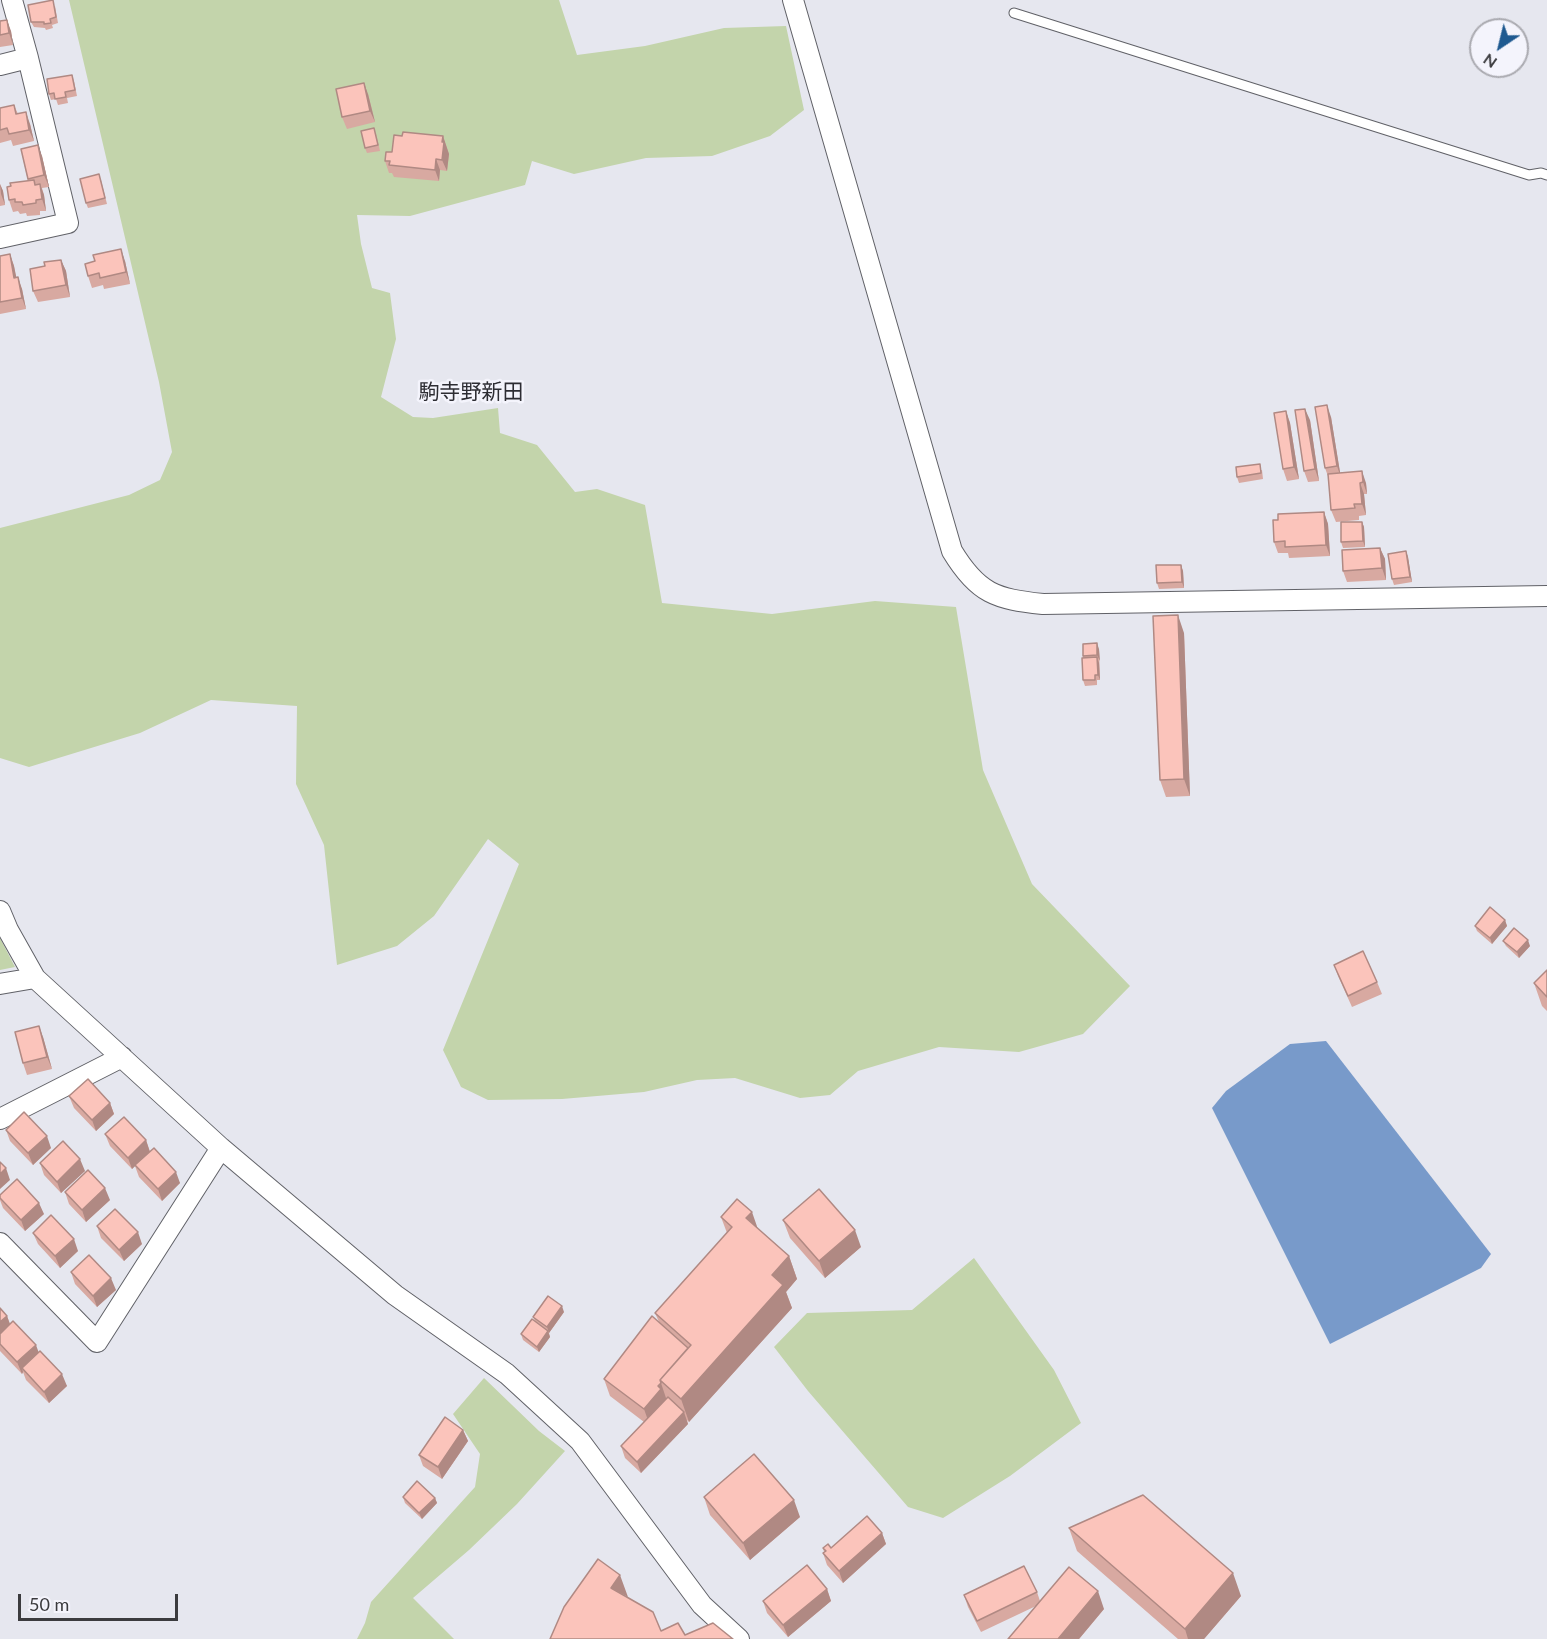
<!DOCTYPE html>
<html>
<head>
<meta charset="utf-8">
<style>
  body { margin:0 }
  #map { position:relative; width:1547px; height:1639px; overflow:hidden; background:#e6e7ef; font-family:Lato,sans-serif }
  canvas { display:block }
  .north { position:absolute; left:1469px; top:18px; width:60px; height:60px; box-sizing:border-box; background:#f4f4fc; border:2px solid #aaaab0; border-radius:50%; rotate:215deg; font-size:16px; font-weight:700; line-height:24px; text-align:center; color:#3b3b3e }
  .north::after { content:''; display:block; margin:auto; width:21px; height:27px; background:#1e5990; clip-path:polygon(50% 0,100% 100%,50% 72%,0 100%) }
  .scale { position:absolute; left:18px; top:1594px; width:160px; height:27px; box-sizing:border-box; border:3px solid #3b3b3e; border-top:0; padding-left:8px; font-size:18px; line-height:21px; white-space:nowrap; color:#3b3b3e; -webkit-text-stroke:4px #f4f4fc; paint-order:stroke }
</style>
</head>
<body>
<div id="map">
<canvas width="1547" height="1639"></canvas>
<div class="north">N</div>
<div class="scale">50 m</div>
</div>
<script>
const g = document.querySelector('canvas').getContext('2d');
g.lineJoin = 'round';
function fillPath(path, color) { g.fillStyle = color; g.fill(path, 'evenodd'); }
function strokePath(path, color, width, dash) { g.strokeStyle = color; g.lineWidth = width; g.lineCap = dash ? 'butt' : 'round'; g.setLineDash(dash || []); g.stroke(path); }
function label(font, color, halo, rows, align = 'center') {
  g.font = font + ' Lato,"Noto Sans JP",sans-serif'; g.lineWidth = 5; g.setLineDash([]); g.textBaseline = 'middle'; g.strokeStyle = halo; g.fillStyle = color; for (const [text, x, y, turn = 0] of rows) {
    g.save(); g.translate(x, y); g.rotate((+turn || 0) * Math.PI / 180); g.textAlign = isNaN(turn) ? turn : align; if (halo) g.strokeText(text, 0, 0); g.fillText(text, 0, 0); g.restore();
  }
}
fillPath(new Path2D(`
  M69,0h490l18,55 68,-9 79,-18 62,-2 18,84 -34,26 -58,20 -66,2 -72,16 -42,-13 -7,24 -115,31 -53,-1 4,29 11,44 18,5 6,46 -15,58 32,20 20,1 65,-10 2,25 37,12 38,47 22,-3 48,16 17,98 110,11 103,-13 81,6 27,163 49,114 98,102 -47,48 -64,18 -80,-5 -81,24 -28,24 -30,3 -65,-20 -38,2 -53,12 -82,7 -74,1 -27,-13 -18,-37 76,-186 -31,-25 -54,77 -37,30 -60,19 -13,-120 -28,-61 1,-78 -86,-6 -71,33 -111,34 -29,-9v-230l129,-33 31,-15 12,-28 -13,-70z
  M0,938l15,29 -15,3z
  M974,1258l80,112 27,53 -71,53 -67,42 -35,-11 -100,-116 -34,-44 33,-34 105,-3z
  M484,1378l55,53 26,20 -48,53 -48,46 -56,48 41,41h-97l8,-16 6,-21 104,-115 5,-33 -27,-40z`), '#c3d4ab');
fillPath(new Path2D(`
  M1326,1041l165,213 -10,14 -151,76 -118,-236 14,-17 64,-47z`), '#789aca');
const lane = new Path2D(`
  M1014,13l515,162 12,-2 6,2`);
const street = new Path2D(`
  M793,0l159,551c26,43 44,48 91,53l504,-8
  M0,65l28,-7
  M0,238l68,-15 -40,-165 -16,-58
  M0,911l8,19 27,48 186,170 174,147 112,79 73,67 122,164 37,34
  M0,984l35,-6
  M0,1119l122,-62
  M0,1243l97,99 124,-194`);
strokePath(lane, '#606167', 11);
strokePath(street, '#606167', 22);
strokePath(lane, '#fff', 9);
strokePath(street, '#fff', 20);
fillPath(new Path2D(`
  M55,6l3,17 -6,2 1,3 -7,2 -1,-2 -11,-1 -3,-5z
  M0,21l11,10 2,14 -13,2z
  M72,75l2,6 3,15 -10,2 1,5 -10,2 -2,-6 -5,1 -2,-6z
  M368,94l7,28 -28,7 -5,-12z
  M14,105l4,9 12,10 4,17 -21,5 -2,-6 -11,3v-30z
  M376,134l4,17 -13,2 -2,-5z
  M402,136h41l6,18 -2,17 -7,-1 -1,11 -45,-4 -2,-4h-3l-4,-12 7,-9z
  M21,149l21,7 7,31 -7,1 2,7 2,16h-6v4l-13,1 -1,-3 -6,1 -2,-3 -5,1 -4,-12 19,-19z
  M101,180l6,24 -19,4 -2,-5z
  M0,184l3,7 2,14 -5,1z
  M10,254l4,12 2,12 6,11 4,20 -26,5v-58z
  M61,260l5,11 4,26 -32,5 -5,-11 12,-25z
  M125,261l5,23 -26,5 -1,-4 -11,3 -4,-12z
  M1286,411l4,12 9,56 -12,2 -4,-12z
  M1331,417l9,56 26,10 1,11h-3l2,21 -7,1v4l-23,2 -5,-12 -2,-31 -4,-11z
  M1310,420l9,61 -11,1 -4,-11z
  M1262,470l1,9 -24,4 -2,-6z
  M1324,512l4,12 2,32 -41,2 -1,-5h-10l-4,-11z
  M1362,522l2,5 1,20 -22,1 -2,-6z
  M1380,548l5,11 1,21 -39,2 -4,-11z
  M1406,551l2,6 4,25 -18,3 -2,-6z
  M1181,565l2,6 1,17 -25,1 -2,-6z
  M1184,633l6,163 -24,1 -6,-17z
  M1099,649l1,31h-3v5l-12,1 -2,-6v-24z
  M1505,920l2,6 -15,18 -15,-13 -2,-5z
  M1503,941l27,5 -11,12 -13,-12z
  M1334,965l43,17 5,12 -30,13 -14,-31z
  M1547,970v41l-5,-5 -8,-23z
  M43,1037l9,32 -25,6 -4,-12z
  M69,1096l41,7 4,11 -18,17 -22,-23z
  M6,1130l45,18 -18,17 -23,-24z
  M105,1134l41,6 4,12 30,31 -18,18 -23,-24 -4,-11 -3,3 -22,-23z
  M40,1163l45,8 -24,22 -17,-18z
  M65,1192l45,8 -24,22 -17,-18z
  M0,1195l44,19 -19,17 -22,-23 -3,-8z
  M721,1217l37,12 31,27 8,23 -11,13 6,16 -103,114 -2,-2 1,4 -47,49 -16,-15 -4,-12 23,-24 -34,-26 -6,-17 55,-57 -4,-9 72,-80z
  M783,1220l78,27 -36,31 -35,-40z
  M97,1226l45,18 -18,17 -23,-23z
  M33,1233l45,18 -18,17 -22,-24z
  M71,1272l45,18 -19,17 -22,-23z
  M0,1308l7,8 3,8 29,29 28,33 -18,17 -23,-23 -3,-8 -1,2 -22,-23z
  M564,1312l-15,21 1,4 -11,15 -16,-12 -2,-6 14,-13 -2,-4z
  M463,1430l5,11 -26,38 -19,-13 -4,-11z
  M403,1497l32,1 2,5 -15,16 -17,-16z
  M704,1497l96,20 -50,43 -40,-45z
  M1069,1528l172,68 -37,43h-26l-101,-88z
  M882,1533l4,11 -43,39 -16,-18 -4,-12 1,-1 -1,-4h8z
  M827,1589l4,12 -43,36 -21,-24 -4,-12z
  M1037,1592l3,9 64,8 -25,30h-71l28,-33 -55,26 -13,-25 -4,-12z`), '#d8a9a1');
fillPath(new Path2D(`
  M7,20l4,11 2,14 -4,-12z
  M364,83l4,11 7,28 -5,-11z
  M26,112l4,12 4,17 -5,-11z
  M443,136l6,18 -2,17 -5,-11z
  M38,145l4,11 7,31 -5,-12z
  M436,159l4,11 -1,11 -4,-11z
  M0,184l3,7 2,14 -4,-11z
  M40,184l4,11 2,16 -4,-12z
  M121,249l4,12 5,23 -4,-12z
  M10,254l4,12 5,24 -5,-12z
  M61,260l5,11 4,26 -4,-12z
  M18,277l4,12 4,20 -4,-11z
  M1327,405l4,12 10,61 -4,-12z
  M1305,409l5,11 9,61 -4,-12z
  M1286,411l4,12 9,56 -5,-12z
  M1362,471l4,12 1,11 -4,-12z
  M1360,483l4,11 2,21 -4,-11z
  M1324,512l4,12 2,32 -4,-11z
  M1362,522l2,5 1,20 -2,-6z
  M1380,548l5,11 1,21 -4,-12z
  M1406,551l2,6 4,25 -2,-5z
  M1181,565l2,6 1,17 -2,-6z
  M1178,615l6,18 6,163 -6,-17z
  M1097,643l2,6 1,12 -3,-6z
  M1097,657l2,6 1,17 -2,-5z
  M1505,920l2,6 -15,18 -2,-6z
  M1528,940l2,6 -11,12 -2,-6z
  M39,1026l4,11 9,32 -5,-12z
  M110,1103l4,11 -18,17 -4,-11z
  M47,1136l4,12 -18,17 -5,-12z
  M146,1140l4,12 -18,17 -4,-11z
  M80,1159l5,12 -24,22 -4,-11z
  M6,1168l4,12 -10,9v-15z
  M176,1172l4,11 -18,18 -4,-12z
  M105,1188l5,12 -24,22 -4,-12z
  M39,1203l5,11 -19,17 -4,-11z
  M752,1212l8,23 -14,-17z
  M855,1230l6,17 -36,31 -6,-17z
  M138,1232l4,12 -18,17 -5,-11z
  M74,1239l4,12 -18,17 -5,-12z
  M789,1256l8,23 -11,13 6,16 -103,114 -8,-23 91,-124z
  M111,1278l5,12 -19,17 -4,-11z
  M562,1306l2,6 -15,21 -2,-6z
  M7,1316l4,11 -11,11v-16z
  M548,1331l2,6 -11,15 -2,-5z
  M36,1345l4,11 -18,12 1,4 -1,2 -5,-12z
  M62,1374l5,12 -18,17 -5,-11z
  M661,1383l6,18 -17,25 -6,-17z
  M684,1412l4,12 -47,49 -4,-11z
  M463,1430l5,11 -26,38 -4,-12z
  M435,1498l2,5 -15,16 -3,-6z
  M794,1500l6,17 -50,43 -7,-17z
  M882,1533l4,11 -43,39 -4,-12z
  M1233,1573l8,23 -37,43h-16l-3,-10z
  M620,1575l8,22 -17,-9z
  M827,1589l4,12 -43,36 -5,-12z
  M1098,1591l6,18 -25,30h-21z`), '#b08983');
const building = new Path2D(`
  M53,0l3,17 -6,2 1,4 -7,1v-2h-13l-3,-17z
  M7,20l2,13 -9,2v-14z
  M72,75l3,15 -10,2 1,5 -11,2 -1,-6 -5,1 -2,-15z
  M364,83l6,28 -28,6 -6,-28z
  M14,105l2,9 10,-2 3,18 -20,4 -2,-6 -7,2v-22z
  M374,128l4,17 -13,3 -4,-17z
  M403,132l40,4 -1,6h2l-2,18 -6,-1 -1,11 -46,-5 1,-4h-5l1,-9h6l2,-17 8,1z
  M38,145l6,30 -16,4 -7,-30z
  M99,174l6,24 -19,5 -6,-24z
  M34,180l1,5 5,-1 2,15 -6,1v3l-13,2 -1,-3h-7v-3l-6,1 -2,-13 4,-1 -1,-3z
  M121,249l5,23 -26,6 -1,-5 -11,3 -3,-12 10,-3 -2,-6z
  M10,254l4,24 4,-1 4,21 -22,4v-46z
  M61,260l5,25 -33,6 -3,-22 15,-3 -1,-4z
  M1327,405l10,61 -12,2 -10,-61z
  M1305,409l10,60 -11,2 -9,-61z
  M1286,411l8,56 -11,2 -9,-56z
  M1260,464l1,9 -24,4 -1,-10z
  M1362,471l1,11 -3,1 2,21h-8l1,4 -24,2 -3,-36z
  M1324,512l2,33 -41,2v-6l-11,1 -1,-22h5v-6z
  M1341,522h21l1,19 -22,1z
  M1380,548l2,20 -39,3 -1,-21z
  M1406,551l4,26 -18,2 -4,-25z
  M1156,565h25l1,17 -25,1z
  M1178,615l6,164 -24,1 -7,-164z
  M1097,643v12l-14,1v-12z
  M1097,657l1,18h-3v5h-12l-1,-22z
  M1490,907l15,13 -15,18 -15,-12z
  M1514,928l14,12 -11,12 -14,-11z
  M1363,951l14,31 -29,14 -14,-31z
  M1547,970v27l-13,-14z
  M39,1026l8,31 -24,6 -8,-31z
  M88,1079l22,24 -18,17 -23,-24z
  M24,1112l23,24 -19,17 -22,-23z
  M124,1117l22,23 -18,18 -23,-24z
  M63,1141l17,18 -23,23 -17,-19z
  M154,1148l22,24 -18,17 -23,-24z
  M0,1162l6,6 -6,6z
  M88,1170l17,18 -23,22 -17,-18z
  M17,1179l22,24 -18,17 -21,-22v-3z
  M819,1189l36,41 -36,31 -36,-41z
  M737,1199l15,13 -6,6 43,38 -17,19 11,10 -102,114 -21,-19 31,-35 -36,-32 77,-86 -11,-10z
  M115,1209l23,23 -19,18 -22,-24z
  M51,1215l23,24 -19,17 -22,-23z
  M89,1255l22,23 -18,18 -22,-24z
  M548,1296l14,10 -15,21 -14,-10z
  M0,1308l7,8 -7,6z
  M652,1316l36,32 -28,32 1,3 -3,3 3,3 -17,20 -40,-30z
  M532,1319l16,12 -11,16 -16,-13z
  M13,1321l23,24 -19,17 -17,-18v-10z
  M40,1351l22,23 -18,18 -22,-24z
  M668,1397l16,15 -47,50 -16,-16z
  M445,1417l18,13 -25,37 -19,-12z
  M754,1454l40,46 -51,43 -39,-46z
  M417,1481l18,17 -16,15 -16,-16z
  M1143,1495l90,78 -48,56 -116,-101z
  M867,1516l15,17 -43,38 -16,-18 3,-2 -3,-3 5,-4 3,4z
  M598,1559l22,16 -9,13 42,24 8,19 17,-8 7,12 28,-12 20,16h-183l14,-32z
  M807,1565l20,24 -44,36 -20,-24z
  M1024,1566l13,26 -60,29 -13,-26z
  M1069,1567l29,24 -40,48h-50z`);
fillPath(building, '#fbc4bb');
strokePath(building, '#b08983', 1.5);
label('21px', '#2d2d33', '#f4f4fc', [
  ["駒寺野新田",471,392]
]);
</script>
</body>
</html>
